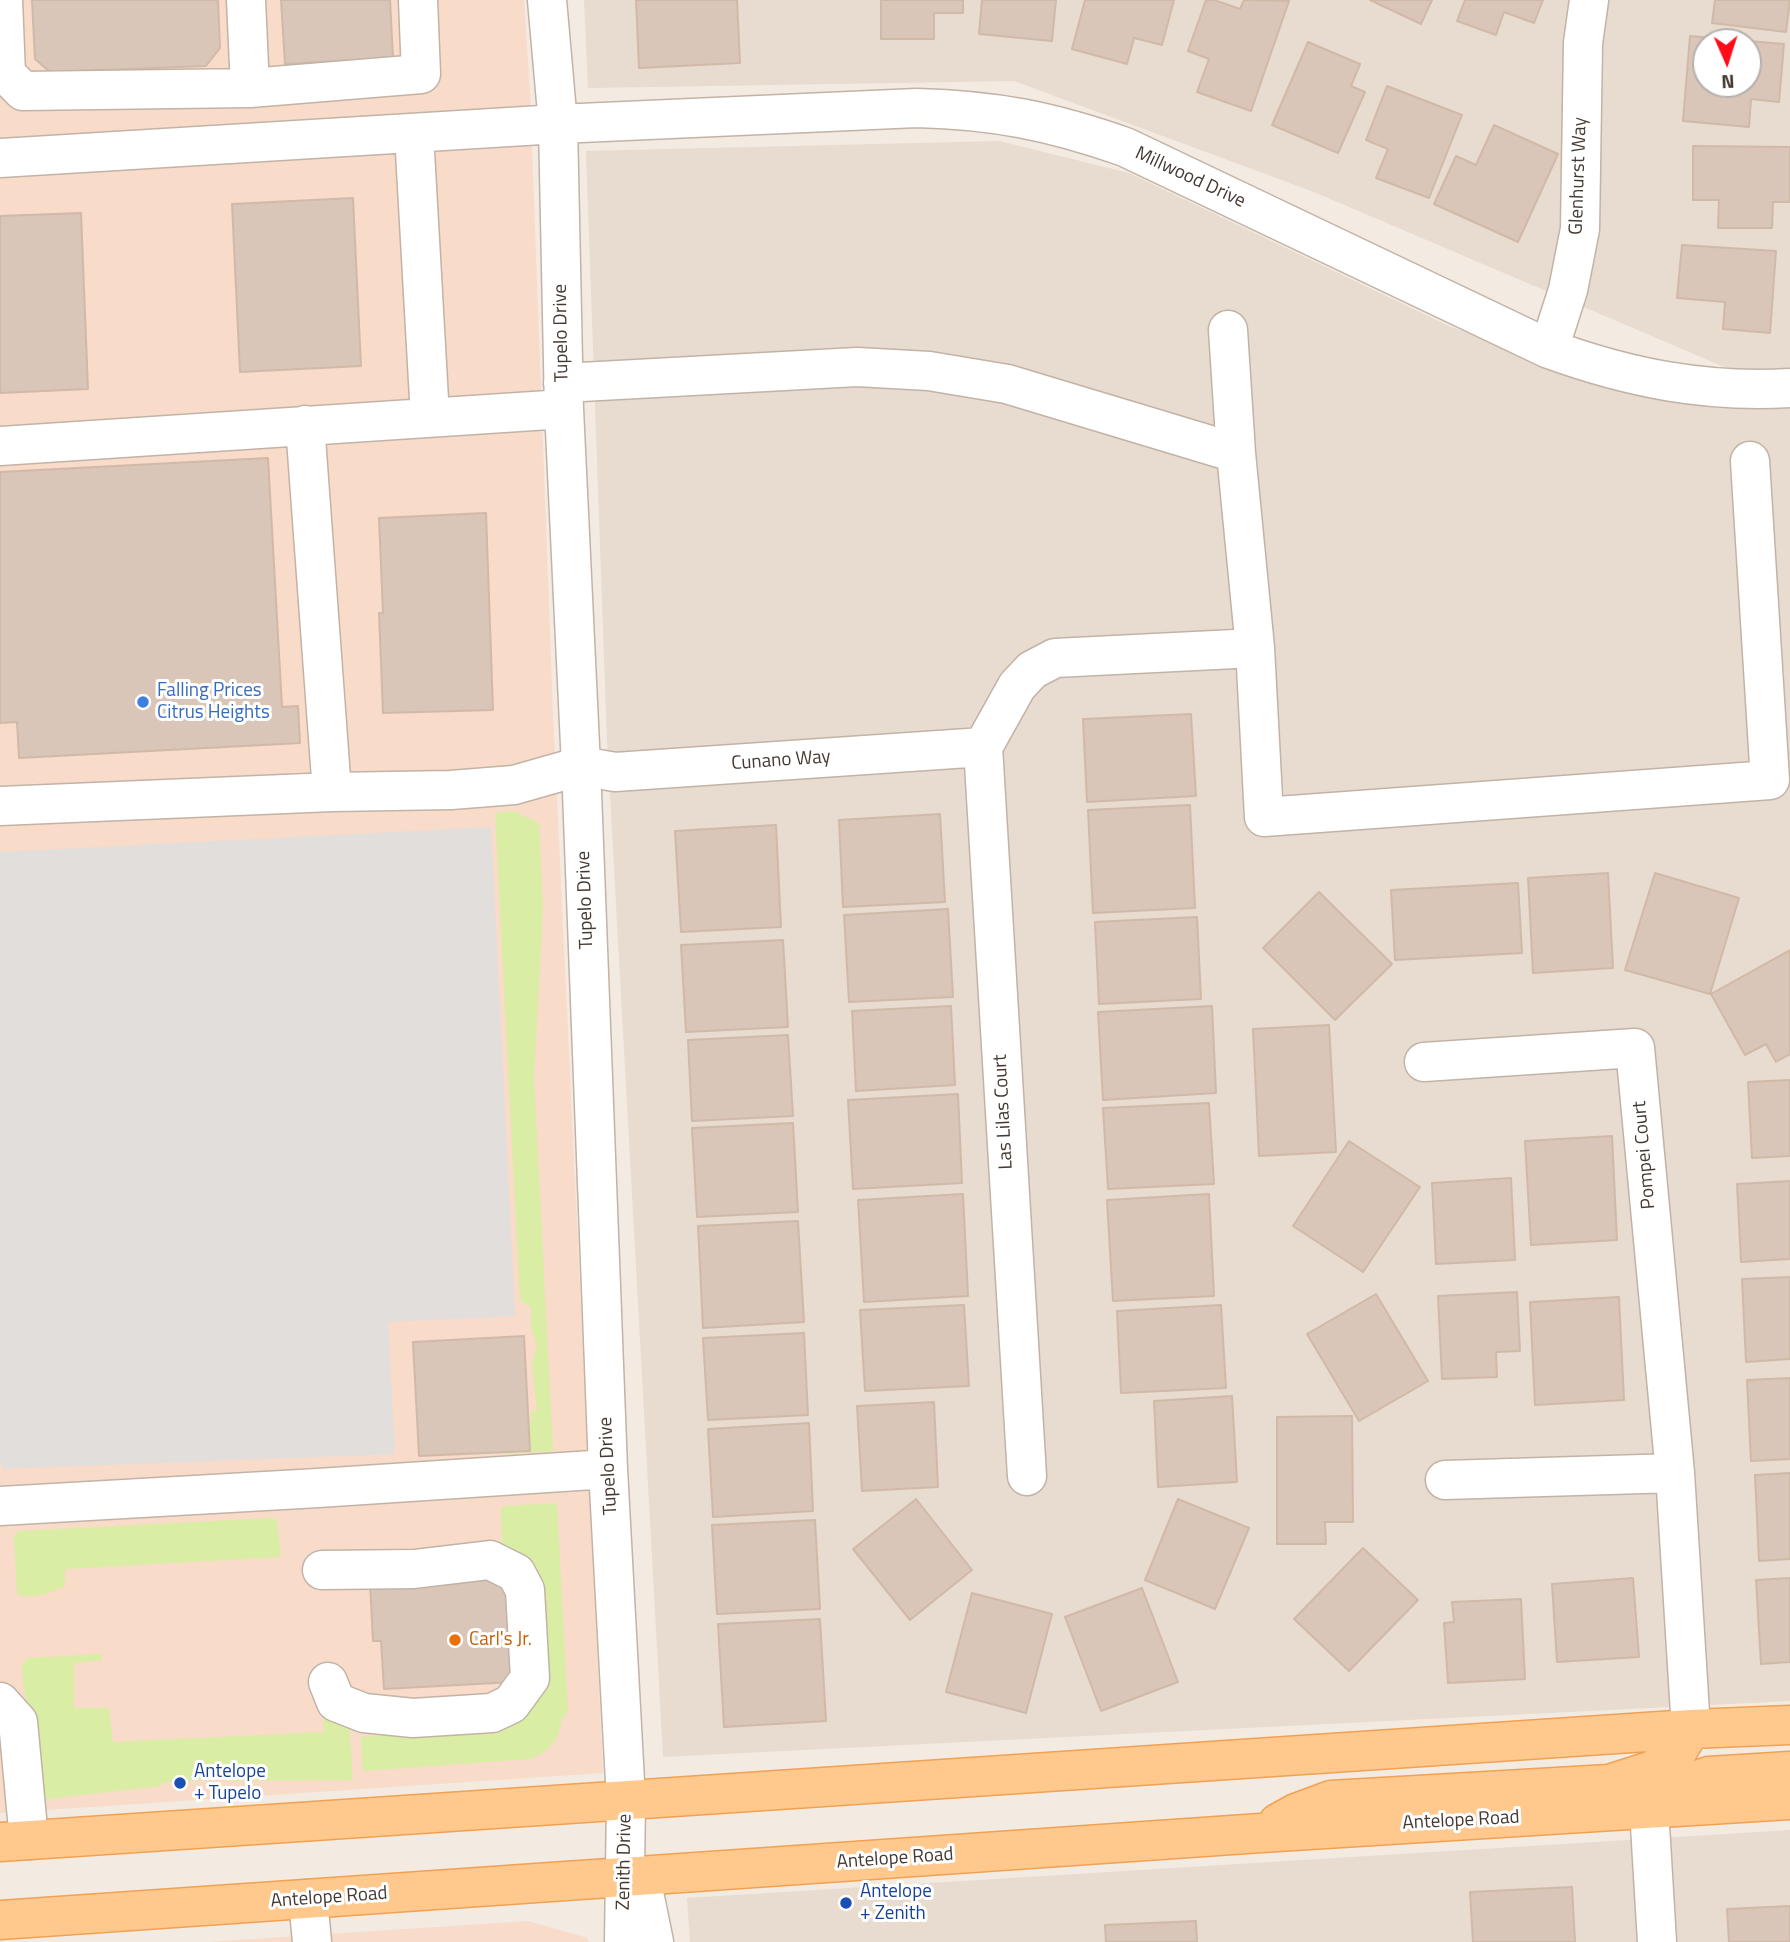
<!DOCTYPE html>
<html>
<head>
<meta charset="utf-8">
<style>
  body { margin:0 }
  #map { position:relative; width:1790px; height:1942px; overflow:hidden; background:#f3eae1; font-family:"Titillium Web",sans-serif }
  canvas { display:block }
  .north { position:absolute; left:1692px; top:28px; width:70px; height:70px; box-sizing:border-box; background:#fff; border:2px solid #b5b0ad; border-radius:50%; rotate:177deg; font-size:19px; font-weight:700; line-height:28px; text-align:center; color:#453932 }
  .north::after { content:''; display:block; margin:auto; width:24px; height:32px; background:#ff0c18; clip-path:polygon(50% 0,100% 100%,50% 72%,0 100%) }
</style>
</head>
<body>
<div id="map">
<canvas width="1790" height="1942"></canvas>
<div class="north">N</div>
</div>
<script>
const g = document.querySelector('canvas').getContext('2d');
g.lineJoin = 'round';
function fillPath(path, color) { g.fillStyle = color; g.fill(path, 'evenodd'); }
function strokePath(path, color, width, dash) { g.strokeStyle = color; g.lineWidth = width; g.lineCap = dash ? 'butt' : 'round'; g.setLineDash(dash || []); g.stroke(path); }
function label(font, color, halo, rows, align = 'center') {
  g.font = font + ' "Titillium Web",sans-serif'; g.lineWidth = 6; g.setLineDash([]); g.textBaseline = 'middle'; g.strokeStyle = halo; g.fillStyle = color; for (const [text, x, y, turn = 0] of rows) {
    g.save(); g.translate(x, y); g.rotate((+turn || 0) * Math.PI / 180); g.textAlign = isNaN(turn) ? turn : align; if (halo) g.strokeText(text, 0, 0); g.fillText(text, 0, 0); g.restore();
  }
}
fillPath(new Path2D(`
  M584,0h1206v395l-476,-203 -300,-111 -426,7zM1706,42h42v42h-42z
  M999,141l130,32 322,154 190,65 149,15v1294l-1127,56 -56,-1017 -21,-589z
  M1790,1830v112h-1100l-3,-44z`), '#e8dbcf');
fillPath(new Path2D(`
  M0,0h524l6,94 23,621 50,1058 -603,40z
  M528,1921l59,17 2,4h-382z`), '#f8dbc9');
fillPath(new Path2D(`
  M514,811l25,12 4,86 -9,168 19,374 -48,3 26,-32v-11h6l-5,-46 5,-20 -6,-17v-21l-11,-7 -25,-487z
  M557,1503l11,209 -7,8c0,20 -15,34 -32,39l-166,12 -2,-34 33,-2v-9l112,-5 -5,-212 3,-3z
  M272,1518l5,3 4,36 -216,12v17c-14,6 -33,15 -48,8l-3,-57 5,-6z
  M102,1654v6l-28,3v45h35l4,34 211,-10 -1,-23 26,15 4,56 -124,1v-3l-69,5v3l-121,14 -5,-71 -11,-44 -1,-20 6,-7z`), '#daeda4');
fillPath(new Path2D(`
  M491,827l24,489 -127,6 7,132 -392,15 -3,-9v-608z`), '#e2dedb');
const building = new Path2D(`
  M32,0h186l2,48 -14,18 -156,6 -15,-13z
  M281,0h109l3,58 -108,6z
  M636,0h101l3,63 -101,5z
  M881,0h82v13h-29v26h-53z
  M982,0h74l-4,41 -73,-7z
  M1085,0h89l-12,45 -28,-7 -7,26 -55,-15z
  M1206,0h8l26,9 4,-9 45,1 -38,110 -54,-19 12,-33 -21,-8z
  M1370,0h62l-11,24z
  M1465,0h78l-9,23 -30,-11 -8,23 -39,-14z
  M1715,0h75l-4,32 -74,-9z
  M1690,36l94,8 -5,58 -28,-3 -2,28 -66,-6zM1706,42h42v42h-42z
  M1308,42l52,22 -9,22 14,6 -27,61 -66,-28z
  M1387,86l75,29 -33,83 -53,-20 12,-29 -22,-9z
  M1494,125l64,29 -40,88 -84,-38 22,-48 20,9z
  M1693,146l97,1v55h-17l-1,26h-54l1,-28h-26z
  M353,198l8,168 -121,6 -8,-168z
  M81,213l7,176 -88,4v-177z
  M1682,245l94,6 -6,82 -47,-4 2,-27 -48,-4z
  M268,458l14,249 16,-1 2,37 -281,15 -2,-36 -17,1v-251z
  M486,513l7,197 -110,3 -4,-100h4l-4,-95z
  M1191,714l5,82 -109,6 -4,-83z
  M1190,805l5,103 -102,5 -5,-103z
  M940,814l5,88 -102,5 -4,-87z
  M776,825l5,102 -100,5 -6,-101z
  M1608,873l5,95 -80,5 -5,-95z
  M1655,873l84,25 -29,96 -85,-24z
  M1518,883l4,70 -127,7 -4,-70z
  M1319,892l73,72 -57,56 -72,-72z
  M948,909l5,88 -104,5 -5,-87z
  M1197,917l4,82 -102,5 -4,-82z
  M783,940l5,87 -102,5 -5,-87z
  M1790,950v104l-14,8 -10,-18 -21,11 -34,-61z
  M951,1006l4,79 -99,6 -4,-80z
  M1212,1006l4,87 -113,7 -5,-88z
  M1329,1025l7,127 -77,4 -6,-127z
  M788,1035l5,81 -101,5 -4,-81z
  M1790,1080v76l-38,2 -4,-76z
  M958,1094l4,89 -109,6 -5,-89z
  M1209,1103l5,81 -106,5 -5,-81z
  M793,1123l5,89 -101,5 -5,-89z
  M1612,1136l5,104 -86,5 -6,-104z
  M1349,1141l71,46 -57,85 -70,-46z
  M1511,1178l4,82 -79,4 -4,-81z
  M1790,1181v78l-49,3 -4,-78z
  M963,1194l5,102 -104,6 -6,-102z
  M1209,1194l5,102 -101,5 -6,-101z
  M798,1221l6,101 -101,6 -5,-102z
  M1790,1277v82l-44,3 -4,-83z
  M1517,1292l3,59 -24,1 1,25 -55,2 -4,-83z
  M1376,1294l52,87 -69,40 -52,-87z
  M1619,1297l5,103 -89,5 -5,-103z
  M964,1305l5,81 -104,5 -5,-81z
  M1221,1305l5,83 -105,5 -4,-82z
  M804,1333l4,82 -100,5 -5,-82z
  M524,1336l6,115 -111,5 -6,-114z
  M1790,1378v81l-39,2 -4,-81z
  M1232,1396l5,86 -79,5 -4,-86z
  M934,1402l4,85 -76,4 -5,-85z
  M1352,1416l1,106h-28l1,22h-49v-127z
  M809,1423l4,88 -100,6 -5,-88z
  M1790,1473v86l-31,2 -4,-86z
  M916,1499l56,71 -62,50 -57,-71z
  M1178,1499l71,29 -34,81 -70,-29z
  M815,1520l5,89 -103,5 -5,-89z
  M1363,1548l55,52 -69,71 -55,-52z
  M510,1574l5,108 -131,7 -3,-48h-8l-3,-58z
  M1633,1578l6,79 -82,5 -5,-78z
  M1790,1578v84l-29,2 -5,-84z
  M1142,1588l36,94 -77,29 -36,-94z
  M972,1593l80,21 -26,99 -80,-21z
  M1521,1599l4,80 -77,4 -4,-60 10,-1 -2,-20z
  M820,1619l6,102 -102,6 -6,-103z
  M1572,1887l3,55h-102l-3,-50z
  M1790,1906v36h-61l-2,-33z
  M1196,1921l1,21h-91l-1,-17z`);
fillPath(building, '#d9c6b8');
strokePath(building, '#d1b9a8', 2);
const minor = new Path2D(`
  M3,0l3,74 17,17 227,-3 -4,-88
  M547,0l11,124 6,285 17,357 27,703 18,331 -2,142
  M250,88l171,-14 -3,-74
  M414,134l16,283
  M0,158l558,-34 359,-16c78,2 134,13 208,39l424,202c80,29 156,44 241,39
  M1228,330l8,123 19,195 9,169 506,-37 -20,-319
  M1549,349l19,-59 12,-61 3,-186 6,-43
  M563,383l294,-16 72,4 78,13 229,69
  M305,425l27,367
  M0,446l564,-37
  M983,747l44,729
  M983,747l34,-61 15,-16 23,-12 200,-10
  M0,806l332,-14 119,-2 63,-5 67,-19 34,6 368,-25
  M1424,1062l211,-14 40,425 16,256
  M1445,1480l230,-7
  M0,1506l318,-18 290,-19
  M322,1570l92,-1 76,-9 26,13 9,17 5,88 -19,26 -19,9 -79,5 -49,-5 -28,-11 -8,-20
  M0,1702l18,20 11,118
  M1649,1809l8,133
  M641,1878l13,64
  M308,1899l4,43`);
const major = new Path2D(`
  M1656,1802l14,-13 39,-13 81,-5
  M1278,1823l18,-10 35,-13 278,-16 44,-14 22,-15 16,-26
  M0,1842l1691,-113 99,-4
  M0,1920l1261,-87 529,-33`);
strokePath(minor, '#c2b3a6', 41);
strokePath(major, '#f1a151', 41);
strokePath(minor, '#fff', 38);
strokePath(major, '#ffc98e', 38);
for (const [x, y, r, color] of [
  [143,702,7,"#3f7fe0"],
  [455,1640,7,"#e8710a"],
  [180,1783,7,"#1a4fb4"],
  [846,1903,7,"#1a4fb4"]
]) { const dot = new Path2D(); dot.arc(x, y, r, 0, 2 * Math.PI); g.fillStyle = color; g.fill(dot); strokePath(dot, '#fff', 2.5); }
label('19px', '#453932', '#fff', [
  ["Glenhurst Way",1579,176,-88],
  ["Millwood Drive",1190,178,25],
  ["Tupelo Drive",562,333,-91],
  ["Cunano Way",781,761,-4],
  ["Tupelo Drive",586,900,-92],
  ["Las Lilas Court",1004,1112,-93],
  ["Pompei Court",1645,1155,-95],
  ["Tupelo Drive",609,1466,-93],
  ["Antelope Road",1461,1821,-3],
  ["Antelope Road",895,1859,-4],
  ["Zenith Drive",625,1862,-89],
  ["Antelope Road",329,1898,-4]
]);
label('19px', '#366cbe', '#fff', [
  ["Falling Prices",157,691],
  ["Citrus Heights",157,713]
], 'left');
label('19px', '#c56008', '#fff', [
  ["Carl's Jr.",469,1640]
], 'left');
label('19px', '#164399', '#fff', [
  ["Antelope",194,1772],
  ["+ Tupelo",194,1794],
  ["Antelope",860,1892],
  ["+ Zenith",860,1914]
], 'left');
</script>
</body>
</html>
